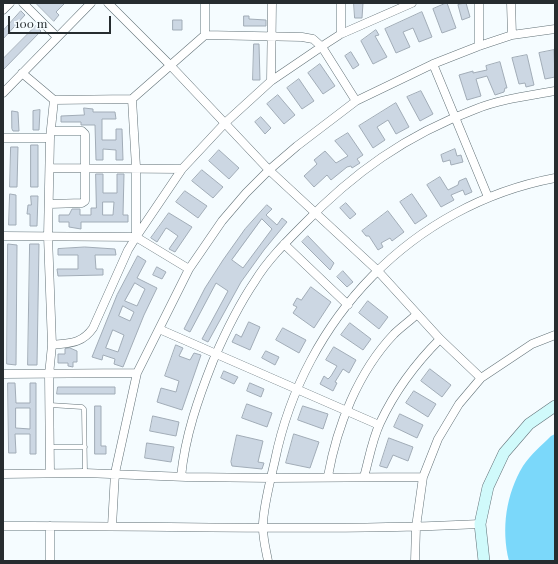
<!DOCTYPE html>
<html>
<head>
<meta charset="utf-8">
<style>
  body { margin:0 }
  #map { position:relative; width:558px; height:564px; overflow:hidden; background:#f5fcff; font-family:"Playfair Display",serif }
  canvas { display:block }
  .frame { position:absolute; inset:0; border:4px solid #262c2f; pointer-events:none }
  .scale { position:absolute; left:8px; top:16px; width:103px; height:18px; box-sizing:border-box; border:2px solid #262c2f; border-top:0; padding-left:5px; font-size:12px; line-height:14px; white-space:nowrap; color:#262c2f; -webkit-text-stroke:3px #f5fcff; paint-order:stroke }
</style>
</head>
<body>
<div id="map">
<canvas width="558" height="564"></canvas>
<div class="frame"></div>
<div class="scale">100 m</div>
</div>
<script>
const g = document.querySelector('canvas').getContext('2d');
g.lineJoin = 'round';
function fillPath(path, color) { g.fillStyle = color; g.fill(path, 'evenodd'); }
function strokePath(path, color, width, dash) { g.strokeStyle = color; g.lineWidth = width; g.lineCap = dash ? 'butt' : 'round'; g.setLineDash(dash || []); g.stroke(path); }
fillPath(new Path2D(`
  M555,434v127h-46c-8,-32 -3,-67 14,-95 7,-11 19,-21 28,-30z`), '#7bd8fa');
const building = new Path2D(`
  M36,3h29l-9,9 3,3 -5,6z
  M354,3h9l-1,15h-7z
  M447,3l9,25 -14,5 -9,-24z
  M466,3l4,14 -8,3 -4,-15z
  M21,11l4,4 -22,24v-8z
  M422,12l10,25 -13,5 -6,-14 -10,4 7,15 -14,6 -11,-24z
  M244,16h5v3l17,1v6h-22z
  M173,20h9v10h-9z
  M36,26l5,5 -38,39v-11z
  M376,30l3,5 -4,1 12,21 -14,7 -12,-23z
  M254,44h5l1,36h-7z
  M554,50l1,27 -10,2 -6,-26z
  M351,52l8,13 -6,4 -8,-13z
  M527,55l7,30 -8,2 -1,-4 -6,1 -7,-26z
  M500,62l7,26h-2l-1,4 -9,3 -8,-19 -11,3 5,17 -14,4 -8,-25 14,-4v2l14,-3 -1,-4z
  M320,64l15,22 -12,8 -15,-21z
  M299,79l15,22 -12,8 -15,-21z
  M421,91l12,23 -13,7 -13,-24z
  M278,95l17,20 -11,9 -17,-20z
  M396,103l13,24 -13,7 -8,-14 -11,7 8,13 -12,8 -14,-22z
  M84,108l9,1v3h22l1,7h-14v21h14v-11h6l1,31h-7v-10l-13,-1v11h-7l-1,-35h-14v-3h-20v-6l23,-1z
  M40,110l-1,20h-6v-19z
  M12,111l6,1 1,19h-6l-1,-2z
  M261,117l10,11 -6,6 -10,-12z
  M348,133l15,22 -6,4 3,4 -8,5 -1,-2 -4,1 -16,13 -4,-5 -13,12 -10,-11 13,-12 -3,-4 11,-9 11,12 12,-7 -13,-15z
  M31,145h7v42h-7z
  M11,147h7l-1,40h-7z
  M455,149l2,7 4,-1 2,7 -12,3 -1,-5 -7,2 -2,-7z
  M219,150l20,18 -10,11 -20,-18z
  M202,170l21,17 -10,11 -21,-17z
  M96,174h7v19h14v-19h7l-1,41h5v7h-47v7l-12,-2v-5h-10v-7h10l3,-6h8v6h11v-7h5zM103,202h11l-1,13h-10z
  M440,177l8,13 10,-5 1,-4 7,-3 6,14 -7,3 -2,-5 -12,5 3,5 -13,7 -14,-22z
  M185,191l22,15 -9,12 -22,-16z
  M10,194l6,1v30h-7z
  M412,194l15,22 -12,8 -15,-22z
  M31,196h7l-1,30h-7v-12h-3l1,-9h3z
  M346,203l10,11 -6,5 -10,-11z
  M267,205l5,4 -6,6 11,10 5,-7 5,4 -23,28 -23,32 -33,60 -6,-3 26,-48 -12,-8 -26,49 -6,-3 21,-41 18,-28 22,-31zM262,219l10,10 -29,39 -11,-8z
  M388,211l16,21 -12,9 -2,-3 -9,5 2,4 -5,3 -9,-14h-3l-4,-5z
  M169,213l23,14 -17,25 -6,-3 9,-13 -10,-7 -2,-1 -9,14 -6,-4z
  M308,236l26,27 -4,7 -28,-28z
  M8,244l9,1 -1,120 -9,-1z
  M30,244h9l-2,121h-9z
  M85,247l30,2 1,6h-21l1,14h7v6l-45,1 -1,-7h21v-14h-20v-6z
  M138,256l8,5 -9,17 20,10 -13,27 -21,52 -9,-3 1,-5 -12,-4 -1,5 -10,-3 25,-62zM135,283l10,6 -8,17 -12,-5zM123,306l11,6 -4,9 -11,-5zM113,330l11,5 -6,17 -12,-4z
  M157,267l9,5 -4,7 -9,-4z
  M343,271l10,11 -6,5 -10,-10z
  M311,287l20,15 -17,26 -21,-15 4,-6 -4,-2 4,-7 4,2z
  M368,301l20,16 -9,12 -20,-16z
  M249,322l11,5 -10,23 -18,-8 4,-8 5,3z
  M350,323l21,16 -8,11 -22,-15z
  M283,328l23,12 -7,13 -23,-13z
  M176,345l7,3 -4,8 11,4 4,-7 7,2 -19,55 -25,-8 4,-14 15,4 3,-11 -14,-5z
  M334,347l22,13 -7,13 -6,-4 -8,13 2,1 -4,8 -13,-7 4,-8 4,3 3,-3 6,-10 -11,-6z
  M70,348l7,3v11h-4v5l-5,-1v-3h-10v-9h7v-5z
  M266,351l13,6 -4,8 -13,-7z
  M430,369l21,16 -9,12 -21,-16z
  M224,371l14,6 -4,7 -13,-6z
  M8,383h7l1,20h14v-20h6v71h-6v-20h-15l1,19h-7zM16,408h14v21l-14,-1z
  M250,383l14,6 -3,8 -14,-6z
  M58,387h57v7h-58z
  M414,391l22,13 -8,13 -22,-14z
  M247,404l25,9 -5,14 -25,-9z
  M95,406h6v40h5v8h-11z
  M303,406l25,8 -5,15 -25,-9z
  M400,414l23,11 -6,13 -23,-11z
  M153,416l26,6 -3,14 -26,-5z
  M294,434l25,8 -9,26 -24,-5z
  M237,435l26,6 -5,21 6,1 -2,6 -30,-3 -1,-4z
  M389,438l24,9 -5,14 -15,-6 -6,13 -7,-2z
  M147,443l27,4 -3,15 -26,-4z`);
fillPath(building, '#ccd7e3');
strokePath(building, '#a1acb7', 1);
const lane = new Path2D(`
  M50,405l32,2 2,2 1,64
  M50,447h35`);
const street = new Path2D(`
  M23,3l34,34
  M108,3l62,62 99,105 108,100 63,69 41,39
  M341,3v31
  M511,3l1,32
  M3,10l7,-7
  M205,35v-32
  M479,46v-43
  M433,64l55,133
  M22,73l32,27 78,-1 73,-64 97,2 11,2 9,8 34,54
  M271,81l1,-78
  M3,93l88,-90
  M132,99l4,68v69
  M3,138h47
  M50,168l132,1
  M50,204l32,-1 3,-2v-67l-3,-3h-30
  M3,236l133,1 53,32
  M284,244l64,61
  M159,329l220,96
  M52,345c17,-2 30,-1 41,-17l35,-78 8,-13 46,-68 43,-46 46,-42 56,-38 14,-9 71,-31
  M3,374l134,-1
  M50,473l-1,-98 3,-30 -4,-109 2,-98 4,-38
  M3,474l82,-1 101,4 85,1 152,-1
  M328,476c9,-50 30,-104 66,-142 7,-7 16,-13 23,-20
  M181,477c4,-41 17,-78 32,-116 12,-28 25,-55 42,-80 12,-20 30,-38 47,-55 51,-53 104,-91 174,-117 25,-10 52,-13 79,-18
  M364,477c5,-18 8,-37 16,-54 15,-32 35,-59 60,-84
  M3,526c159,-1 318,6 477,-2
  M112,526l3,-53 22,-100 52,-104 33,-48 24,-28 23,-23 28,-24 59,-45 77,-37 46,-18 33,-11 43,-6
  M50,561v-35
  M268,561c-2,-11 -5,-22 -5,-33 -1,-17 8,-50 12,-68 29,-141 137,-255 280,-282
  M415,561l1,-34 7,-50 15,-38 21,-35 22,-26 51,-34 23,-9`);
const secondary = new Path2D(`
  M484,561l-4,-37 8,-37 16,-34 25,-29 26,-18`);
strokePath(lane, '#637278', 5);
strokePath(street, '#637278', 9);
strokePath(secondary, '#637278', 12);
strokePath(lane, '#fff', 4);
strokePath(street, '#fff', 8);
strokePath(secondary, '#d0fafb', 11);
</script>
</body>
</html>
